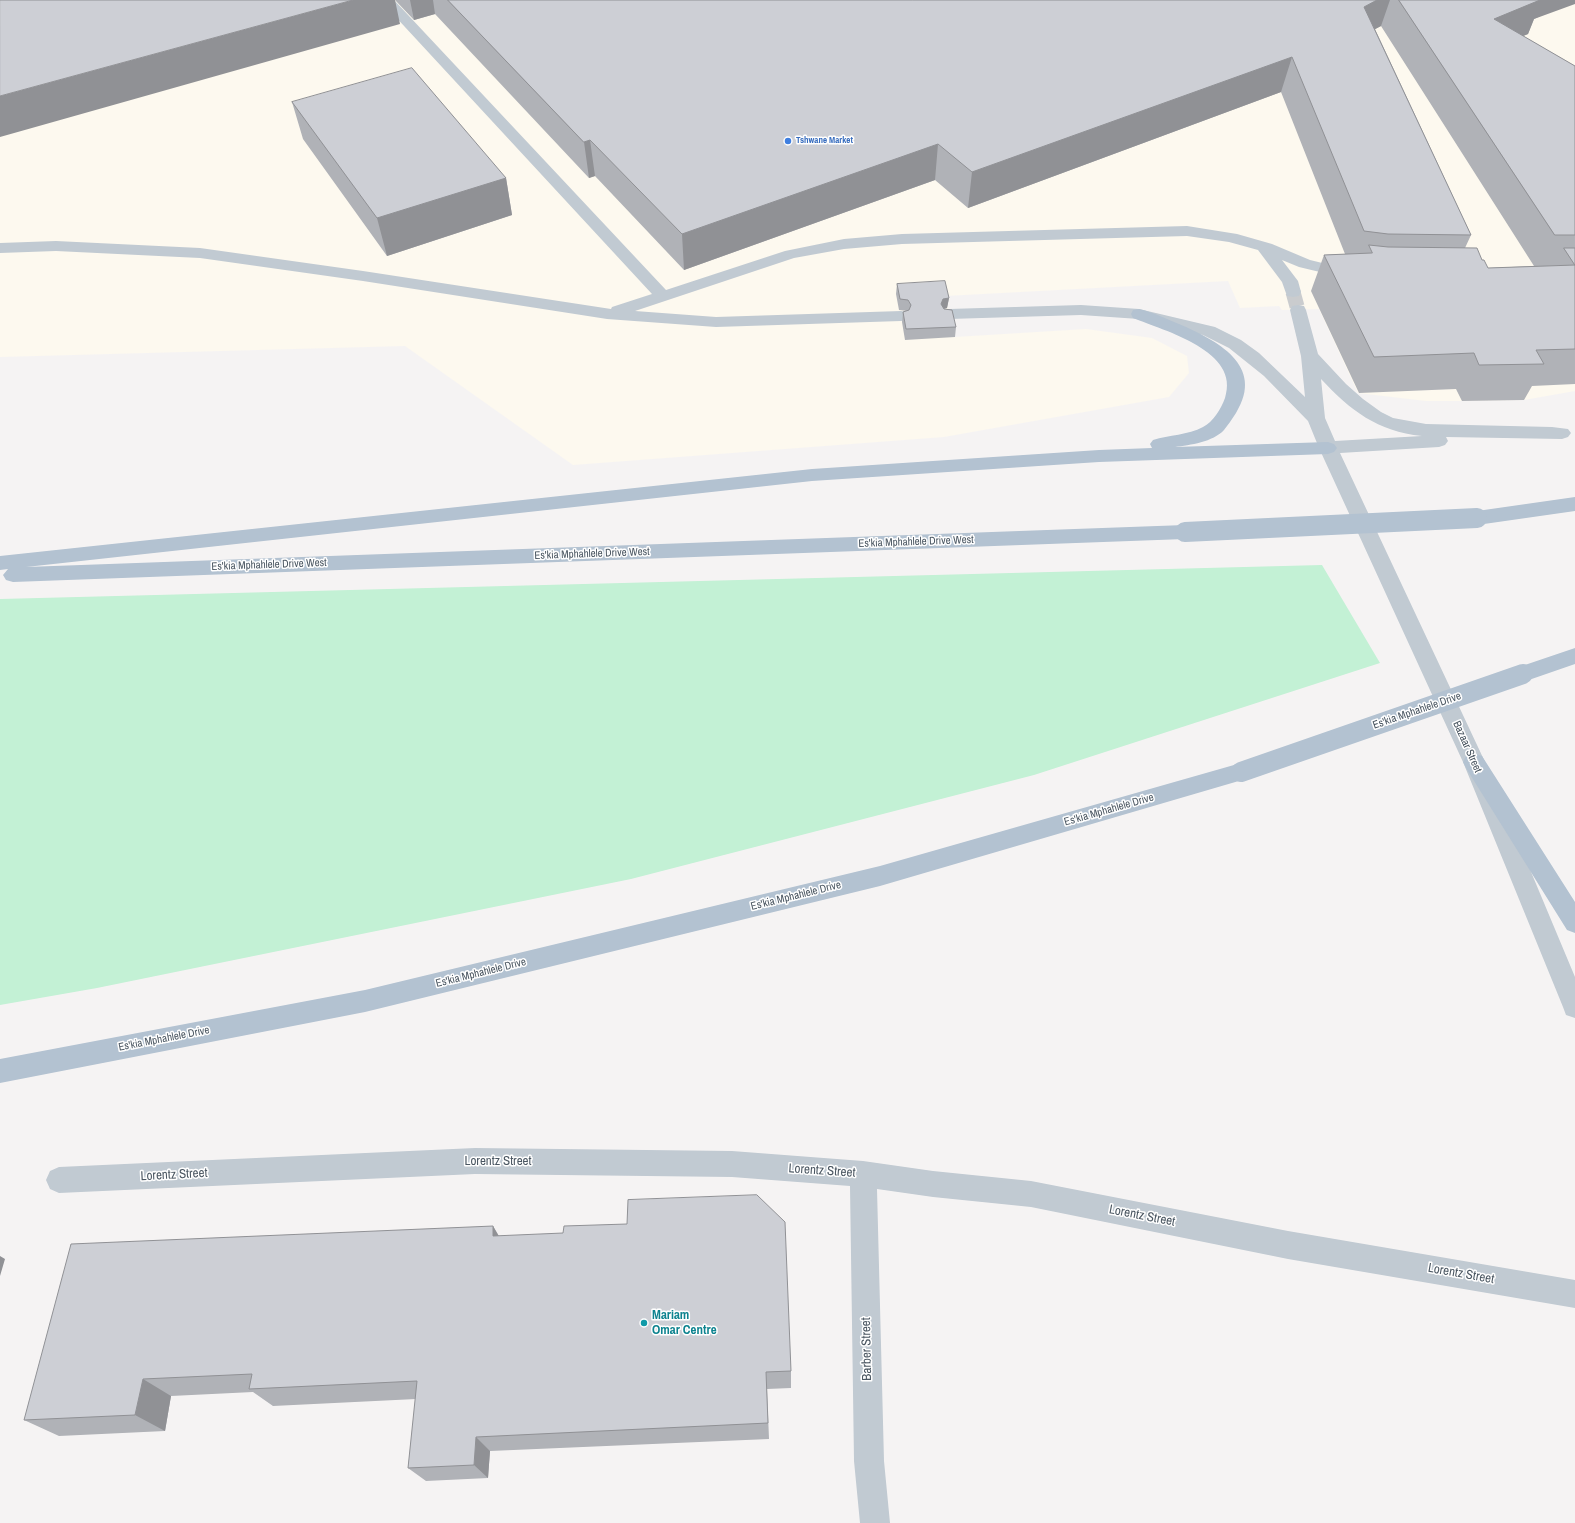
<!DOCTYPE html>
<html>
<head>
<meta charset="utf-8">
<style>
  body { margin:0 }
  canvas { display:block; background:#f5f3f3 }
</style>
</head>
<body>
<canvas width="1575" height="1523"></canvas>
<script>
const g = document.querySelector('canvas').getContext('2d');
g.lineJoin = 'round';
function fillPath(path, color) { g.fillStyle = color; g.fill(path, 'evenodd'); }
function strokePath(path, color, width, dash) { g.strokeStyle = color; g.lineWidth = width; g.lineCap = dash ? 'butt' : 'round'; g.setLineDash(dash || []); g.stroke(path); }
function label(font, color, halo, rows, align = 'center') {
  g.font = font + ' "Archivo Narrow",sans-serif'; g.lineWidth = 3; g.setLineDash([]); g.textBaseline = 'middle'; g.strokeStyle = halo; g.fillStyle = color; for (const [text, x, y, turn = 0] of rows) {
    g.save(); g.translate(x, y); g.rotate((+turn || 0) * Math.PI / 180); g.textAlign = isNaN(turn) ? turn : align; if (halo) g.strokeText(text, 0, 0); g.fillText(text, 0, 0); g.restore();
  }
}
fillPath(new Path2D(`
  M0,0h1575v391l-51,9 -62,1h-36l-68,-8 -39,-84 -37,1 -3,-4 -39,2 -12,-27 -283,15 10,41 131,-8 66,9 35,18 2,17 -20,24 -225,40 -371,28 -168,-119 -405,11z`), '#fdf9ef');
fillPath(new Path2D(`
  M1322,565l58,98 -346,112 -403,104 -534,109 -97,17v-406z`), '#c3f1d5');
strokePath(new Path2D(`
  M1293,292l5,18`), '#caccce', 15, [15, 8]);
fillPath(new Path2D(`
  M380,0h14l272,290 119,-39 59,-12 58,-5 285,-8 50,8 35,10 38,16 45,11 2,3 -2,3 -6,2 -50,-12 -17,-7 16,21 3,11 -2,4 -6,1 -6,-1 -5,-14 -24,-32 -29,-8 -42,-6 -285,8 -58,5 -50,9 -159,53 81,6 185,-6 6,1 2,4 -2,4 -6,1 -185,6 -109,-8 -244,-38 -163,-23 -144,-7 -56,2v-10l56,-2 144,7 163,23 248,38 1,-2 40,-13z
  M1081,305l58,4 76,18 26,13 18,13 46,44 -4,-41 -11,-46 2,-4 6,-1 6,1 2,4 12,44 28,30 17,15 18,13 12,6 33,6 126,3 16,2 3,4 -3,4 -6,2 -116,-2 2,4 -3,4 -6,2 -99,6 145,309 90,215v41l-9,-3 -3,-8 -100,-245 -144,-314 -11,-27 -44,-45 -35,-28 -26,-13 -64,-16 -58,-4 -132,4 -6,-1 -2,-4 2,-4 6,-1zM1321,379c30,32 56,52 101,57l-87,5 -10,-23z
  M475,1148l257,3 131,10 70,10 98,10 257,50 287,49v28l-287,-49 -257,-52 -98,-10 -56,-8 7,272 6,62h-30l-6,-62 -4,-275 -118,-9 -257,-3 -416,19 -9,-4 -4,-9 4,-9 9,-4z`), '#c1cad2');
fillPath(new Path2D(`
  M1139,309c14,3 27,10 40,15 37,16 87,41 57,89 -4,6 -8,12 -12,17 -11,12 -34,15 -49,17l153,-5 6,2 3,4 -3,4 -6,2 -229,8 -287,19 -786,86 1159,-42 7,2 3,5 -3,5 -7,2 -1172,43 -7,-2 -3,-5 5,-6 -8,1v-14l812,-87 287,-19 53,-2 -2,-4 3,-4c16,-5 35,-5 50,-13 10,-5 18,-18 22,-29 16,-47 -60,-67 -92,-80l-2,-4 2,-4z
  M1575,497v14l-98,14 -7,-2 -3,-5 3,-5 7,-2z
  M1575,648v16l-52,18 -7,-2 -3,-6 3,-6z
  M1474,753l8,3 93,146v31l-8,-3 -101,-162 -3,-6 3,-6z
  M1241,763l8,3 3,6 -3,6 -369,108 -515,126 -365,71v-24l365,-69 515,-124z`), '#b3c2d1');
strokePath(new Path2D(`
  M1185,532l292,-14
  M1241,772l282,-98`), '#b3c2d1', 20);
fillPath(new Path2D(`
  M395,0h1180l-41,19 -6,15 -5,2 52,30v318l-43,2 -8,14 -62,1 -6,-12 -97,4 -48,-102 13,-36 21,-1 -64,-162 -313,116 -33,-28 -251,90 -89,-94 -6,2 -154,-164 -21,6zM1381,26l153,240 -46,2 -6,-8 -17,-12 6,-13 -96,-206z
  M292,102l214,76 6,37 -125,41 -84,-117z
  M897,284l52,14 -2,10 -3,1 12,18 -1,10 -50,3 -3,-18 1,-10 4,-1 -8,-1 -3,-16z
  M493,1226l6,10 292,135v17l-24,1 2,50 -279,12 -2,27 -62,3 -18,-13 8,-69 -143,7 -20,-14 -82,4 -6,35 -106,5 -35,-16z`), '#b0b2b7');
fillPath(new Path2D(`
  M353,0h42l5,24 -400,113v-41z
  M410,0h23l2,14 -21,6z
  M1377,0h13l-9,26 -28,15 11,-34z
  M1525,0h50v4l-41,15 -6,15 -48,20 14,-35z
  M1292,57l-11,35 -313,116 4,-36z
  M590,140l5,36 -6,2 -5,-36z
  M938,144l-3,36 -251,90 -2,-36z
  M506,178l6,37 -125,41 -10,-38z
  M949,298l-2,10 -5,1 -1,-5 2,-5z
  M493,1226l13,23 -13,-13z
  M0,1256l5,3 -5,17z
  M143,1379l28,17 -6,35 -30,-16z
  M476,1437l14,14 -2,27 -14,-13z`), '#909195');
const building = new Path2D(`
  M0,0h353l-353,96z
  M448,0h929l-13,7 107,228 -83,-1 -24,-3 -72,-174 -320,115 -34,-28 -256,90 -92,-94 -6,2z
  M1399,0h141l-46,19 81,47v169h-20z
  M412,68l94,110 -129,40 -85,-116z
  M1369,245l19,2 89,1 5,12h2l4,8 87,-3v84l-39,1 8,14 -65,1 -5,-12 -100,4 -50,-102 48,-2z
  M1564,248h11v17z
  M945,281l4,17 -6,1 -2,5 3,5 8,1 4,17 -50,2 -3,-17 6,-2 2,-5 -3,-5 -8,-1 -3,-15z
  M757,1195l28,27 6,149 -25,1 2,51 -292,14 -2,28 -66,3 9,-87 -168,8 3,-15 -109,5 -8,36 -111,5 47,-176 422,-18v10l70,-3 1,-7 63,-2 1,-24z`);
fillPath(building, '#cdcfd5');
strokePath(building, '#909195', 1);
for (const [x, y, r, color] of [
  [788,141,4,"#3f7fe0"],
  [644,1323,4,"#0f9aa8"]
]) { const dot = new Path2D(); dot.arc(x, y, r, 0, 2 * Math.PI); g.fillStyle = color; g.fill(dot); strokePath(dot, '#fff', 1.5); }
label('bold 9px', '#366cbe', '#fff', [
  ["Tshwane Market",796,141]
], 'left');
label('11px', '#4a5661', '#fff', [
  ["Es'kia Mphahlele Drive West",916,542,-2],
  ["Es'kia Mphahlele Drive West",592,554,-2],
  ["Es'kia Mphahlele Drive West",269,565,-2],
  ["Es'kia Mphahlele Drive",1417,711,-19],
  ["Bazaar Street",1467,747,66],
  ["Es'kia Mphahlele Drive",1109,810,-16],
  ["Es'kia Mphahlele Drive",796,896,-14],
  ["Es'kia Mphahlele Drive",481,973,-14],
  ["Es'kia Mphahlele Drive",164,1039,-11]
]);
label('13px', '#4a5661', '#fff', [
  ["Lorentz Street",498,1162],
  ["Lorentz Street",822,1171,4],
  ["Lorentz Street",174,1175,-3],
  ["Lorentz Street",1142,1216,11],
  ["Lorentz Street",1461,1274,10],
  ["Barber Street",867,1349,-91]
]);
label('bold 13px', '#0d838f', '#fff', [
  ["Mariam",652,1316],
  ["Omar Centre",652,1331]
], 'left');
</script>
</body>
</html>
